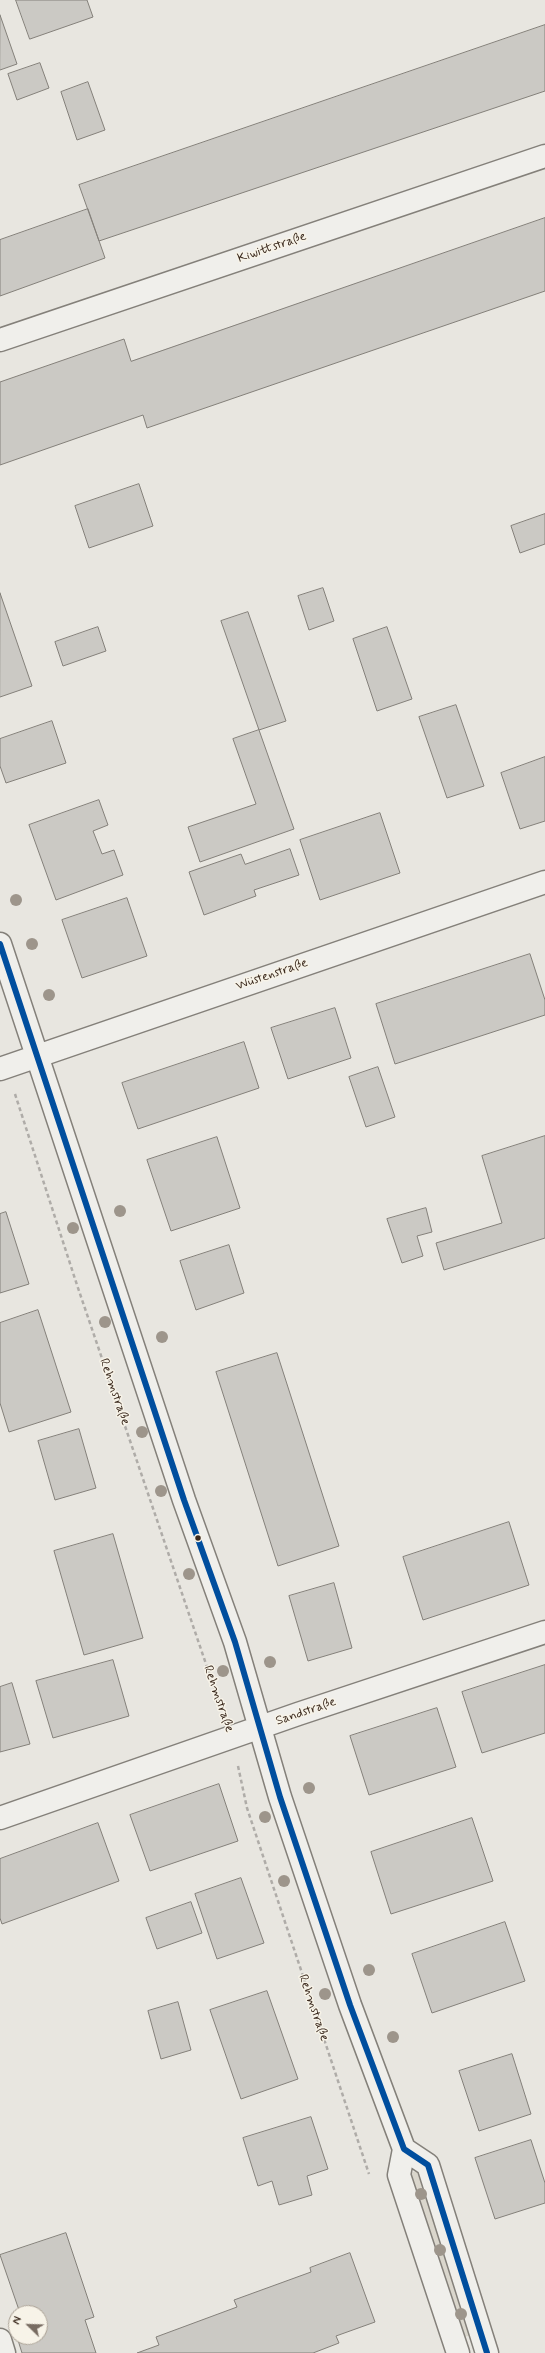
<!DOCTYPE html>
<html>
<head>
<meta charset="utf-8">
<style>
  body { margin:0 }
  #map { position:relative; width:545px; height:2353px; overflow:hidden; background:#e8e6e0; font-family:Mynerve,sans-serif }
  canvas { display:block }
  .north { position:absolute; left:8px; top:2305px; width:40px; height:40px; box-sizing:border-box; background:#f7f3e8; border:1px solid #aca397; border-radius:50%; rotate:293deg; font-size:11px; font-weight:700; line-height:16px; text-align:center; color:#3b2a1e }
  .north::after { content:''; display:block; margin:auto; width:14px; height:18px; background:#786c62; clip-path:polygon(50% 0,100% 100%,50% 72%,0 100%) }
</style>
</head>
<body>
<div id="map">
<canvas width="545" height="2353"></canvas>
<div class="north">N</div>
</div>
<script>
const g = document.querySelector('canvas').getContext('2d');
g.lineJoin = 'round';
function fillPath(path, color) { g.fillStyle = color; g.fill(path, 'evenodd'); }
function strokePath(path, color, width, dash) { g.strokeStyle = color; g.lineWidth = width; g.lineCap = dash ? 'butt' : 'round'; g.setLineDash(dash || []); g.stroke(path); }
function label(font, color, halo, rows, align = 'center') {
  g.font = font + ' Mynerve,sans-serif'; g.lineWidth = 3; g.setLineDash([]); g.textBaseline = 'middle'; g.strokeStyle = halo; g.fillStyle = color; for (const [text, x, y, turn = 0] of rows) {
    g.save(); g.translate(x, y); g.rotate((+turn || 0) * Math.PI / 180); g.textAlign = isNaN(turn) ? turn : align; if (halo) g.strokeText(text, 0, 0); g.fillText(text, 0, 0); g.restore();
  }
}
fillPath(new Path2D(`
  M421,2169l53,165 -13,4 -53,-164z`), '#dad6cc');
const building = new Path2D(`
  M16,0h71l6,17 -63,22z
  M0,15l17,49 -17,6z
  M545,25v66l-446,150 -20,-56z
  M40,63l9,25 -32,12 -9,-26z
  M88,82l17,48 -28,10 -16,-48z
  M88,209l17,49 -105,38v-56z
  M545,218v73l-398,137 -4,-13 -143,50v-83l124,-43 7,22z
  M139,484l14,42 -64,22 -14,-42z
  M545,514v30l-25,9 -9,-27z
  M323,588l11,33 -25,9 -11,-34z
  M0,593l32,93 -32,11z
  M248,612l38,109 -27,9 -38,-109z
  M98,627l8,24 -43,15 -8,-24z
  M387,627l25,72 -35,12 -24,-72z
  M456,705l28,81 -37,12 -28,-81z
  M52,721l14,42 -60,20 -6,-17v-27z
  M259,730l35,99 -94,33 -12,-35 68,-23 -23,-65z
  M545,757v64l-25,8 -19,-56z
  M99,800l9,25 -15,6 9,23 12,-4 9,25 -67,25 -27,-75z
  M380,813l20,60 -80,27 -20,-60z
  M290,849l9,26 -45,15 2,6 -52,19 -15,-43 52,-18 4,10z
  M127,898l20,58 -65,22 -20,-58z
  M530,954l15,46v15l-150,49 -19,-60z
  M335,1008l16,50 -63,21 -17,-51z
  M244,1042l15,46 -121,41 -16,-46z
  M378,1067l17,50 -29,10 -17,-50z
  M545,1136v102l-101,32 -8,-27 66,-20 -20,-67z
  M217,1137l23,71 -69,23 -24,-71z
  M426,1208l6,24 -15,4 6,20 -21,7 -15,-44z
  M6,1212l23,72 -29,9v-79z
  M229,1245l15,48 -48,17 -16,-49z
  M38,1310l33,102 -62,20 -9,-29v-80z
  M277,1353l62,193 -61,20 -62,-194z
  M79,1429l17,59 -41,12 -17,-59z
  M509,1522l20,63 -106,35 -20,-63z
  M113,1534l30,104 -59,17 -30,-104z
  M334,1583l18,65 -44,13 -19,-65z
  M113,1660l16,56 -76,22 -17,-57z
  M545,1665v68l-63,20 -20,-61z
  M12,1683l18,61 -30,8v-65z
  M437,1708l19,59 -87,28 -19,-59z
  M219,1784l19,57 -88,30 -20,-56z
  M472,1818l21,63 -102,33 -20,-62z
  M98,1823l21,58 -117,43 -2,-6v-59z
  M241,1878l23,65 -47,16 -22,-65z
  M191,1902l11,31 -45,16 -11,-31z
  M505,1922l20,59 -93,32 -20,-59z
  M267,1991l31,88 -57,20 -31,-89z
  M178,2002l13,48 -30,9 -13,-48z
  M512,2054l19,60 -52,17 -20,-60z
  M311,2117l17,52 -21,7 5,19 -33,10 -7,-24 -14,5 -15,-48z
  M531,2140l14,43v20l-50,16 -20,-61z
  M66,2233l28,84 -9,3 11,33h-74l-5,-16h23v-24h-20l-20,-58z
  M350,2253l25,69 -39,14 3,7 -26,10h-176l22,-8 -3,-8 81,-30 -3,-7 77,-28 -1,-4z`);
fillPath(building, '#cbc9c4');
strokePath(building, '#84807a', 1);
const street = new Path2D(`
  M0,340l545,-184
  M0,944l184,556 51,142 45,155 70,208 54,144 -5,26 59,178
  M0,1069l545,-187
  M0,1818l298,-104 247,-82
  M404,2149l24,16 59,188
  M0,2340l4,13`);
strokePath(street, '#84807a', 25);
strokePath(new Path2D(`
  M15,1094l62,191 145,426
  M238,1766l9,42 122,366`), '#afaca8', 2.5, [4, 3]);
strokePath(street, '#f0efeb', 22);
strokePath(new Path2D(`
  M0,944l184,556 51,142 45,155 70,208 54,144 24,16 59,188`), '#004e9e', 6);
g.fillStyle = '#9d958b';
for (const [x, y] of [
  [16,900],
  [32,944],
  [49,995],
  [120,1211],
  [73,1228],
  [105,1322],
  [162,1337],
  [142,1432],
  [161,1491],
  [189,1574],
  [270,1662],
  [223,1671],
  [309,1788],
  [265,1817],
  [284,1881],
  [369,1970],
  [325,1994],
  [393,2037],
  [421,2194],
  [440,2250],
  [461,2314]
]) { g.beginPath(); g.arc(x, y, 6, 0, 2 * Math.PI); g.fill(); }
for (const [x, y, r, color] of [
  [198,1538,3.5,"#3b2a1e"]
]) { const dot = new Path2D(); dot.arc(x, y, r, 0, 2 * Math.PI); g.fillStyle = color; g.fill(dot); strokePath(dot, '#f7f3e8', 1.5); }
label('13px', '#3b2a1e', '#f7f3e8', [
  ["Kiwittstraße",272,248,-19],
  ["Wüstenstraße",272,975,-19],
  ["Rehmstraße",114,1392,71],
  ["Rehmstraße",218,1699,71],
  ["Sandstraße",306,1712,-19],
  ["Rehmstraße",313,2008,71]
]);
</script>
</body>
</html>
